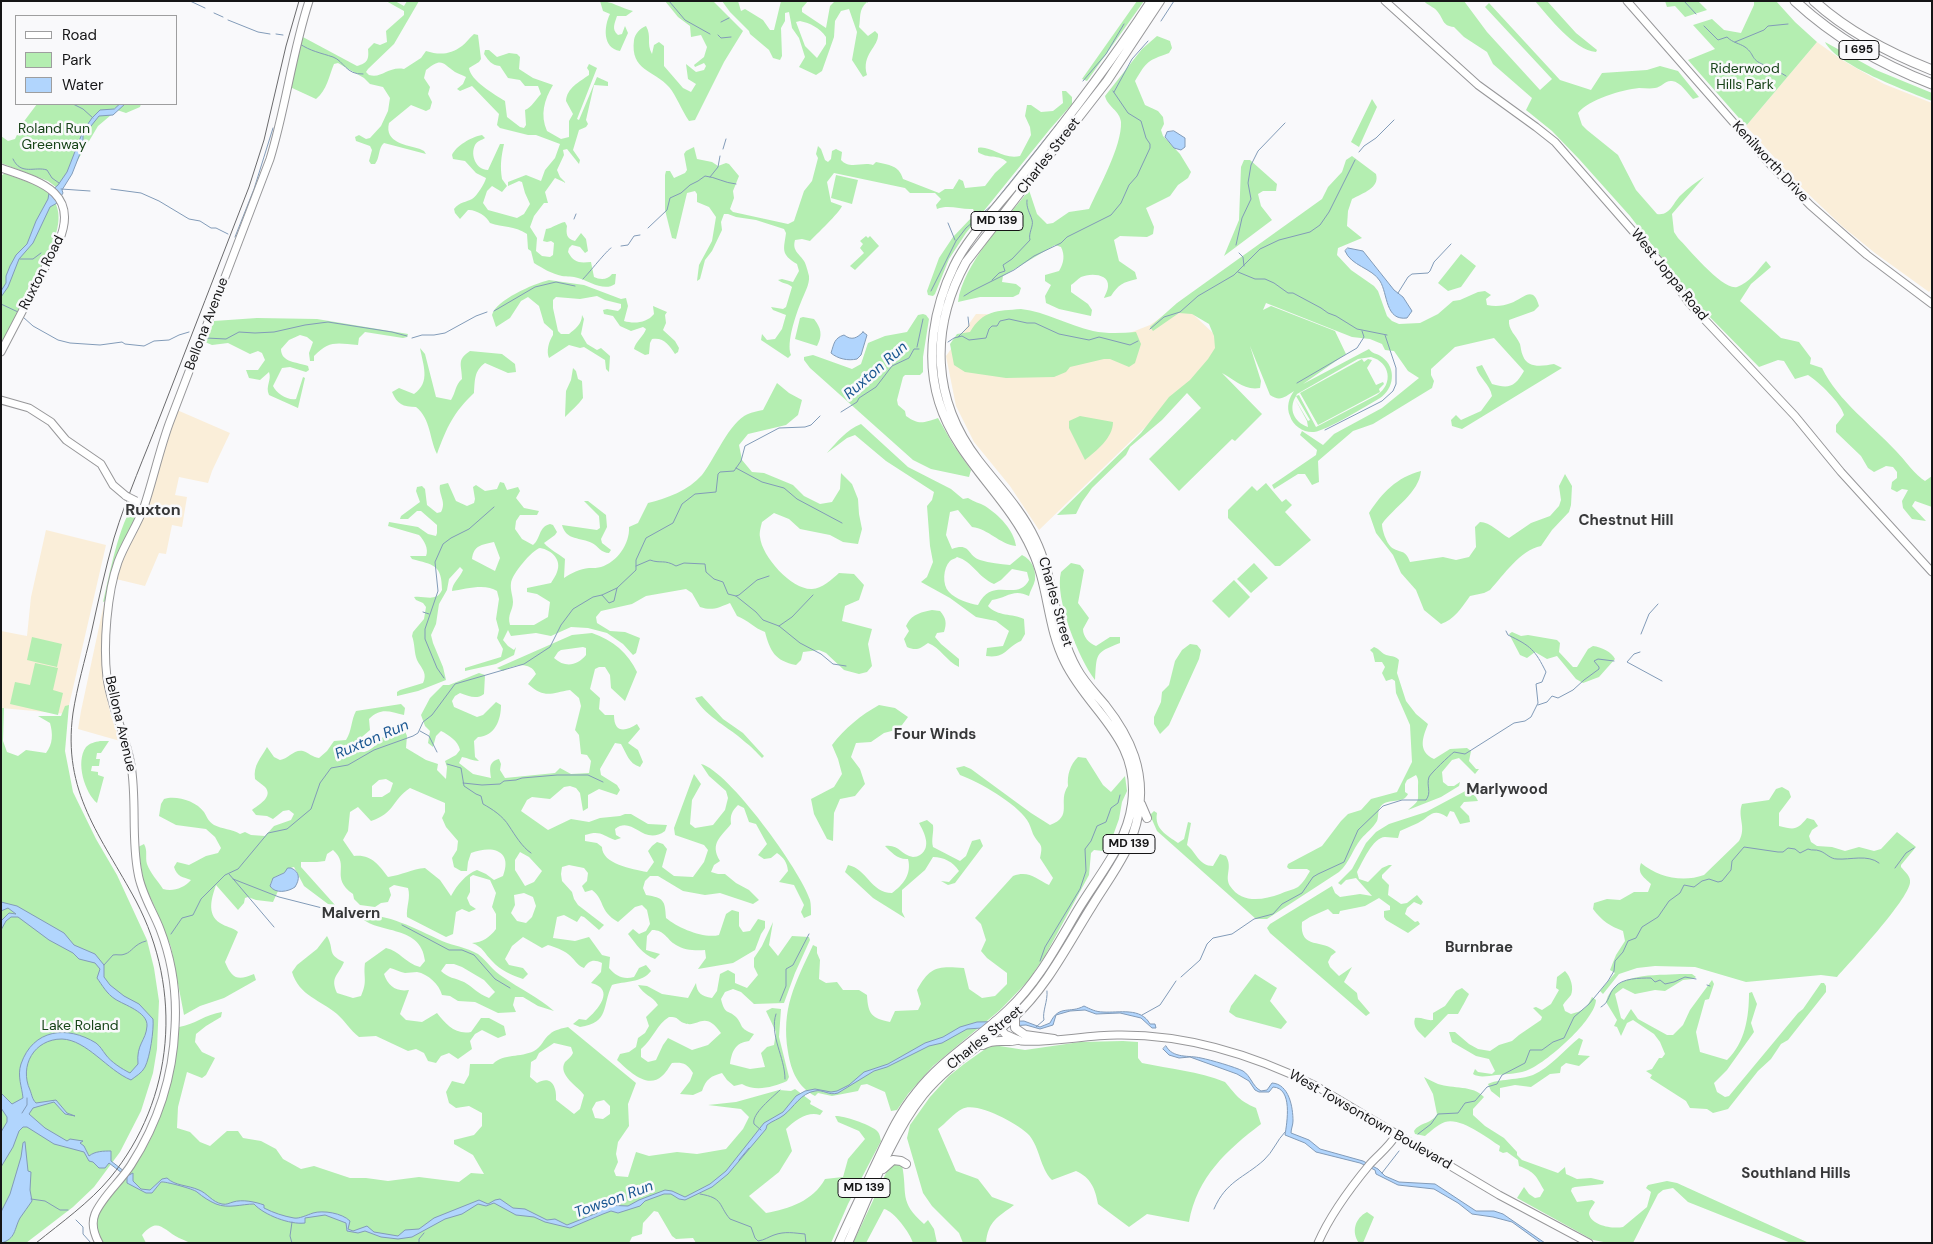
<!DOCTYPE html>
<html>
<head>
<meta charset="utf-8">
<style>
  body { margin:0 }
  #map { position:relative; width:1933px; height:1244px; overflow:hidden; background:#f9f9fb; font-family:"DM Sans",sans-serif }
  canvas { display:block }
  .frame { position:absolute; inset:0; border:2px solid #151516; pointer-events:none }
  .legend { position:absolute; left:15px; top:15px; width:162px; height:90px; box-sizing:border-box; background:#f9f9fb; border:1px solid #9e9e9f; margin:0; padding:6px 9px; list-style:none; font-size:15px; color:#151516 }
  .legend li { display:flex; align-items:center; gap:10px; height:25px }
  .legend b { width:25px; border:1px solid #9e9e9f }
</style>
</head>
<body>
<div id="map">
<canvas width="1933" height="1244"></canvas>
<div class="frame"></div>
<ul class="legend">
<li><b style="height:6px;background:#fff"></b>Road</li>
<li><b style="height:14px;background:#b4eeb1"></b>Park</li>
<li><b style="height:14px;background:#b1d5fd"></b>Water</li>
</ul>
</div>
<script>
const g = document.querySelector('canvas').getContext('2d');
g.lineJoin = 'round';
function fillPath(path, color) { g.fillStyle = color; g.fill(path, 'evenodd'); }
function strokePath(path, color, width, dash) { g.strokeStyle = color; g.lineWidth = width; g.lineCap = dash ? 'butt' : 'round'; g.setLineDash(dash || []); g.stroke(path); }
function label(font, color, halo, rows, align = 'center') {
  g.font = font + ' "DM Sans",sans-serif'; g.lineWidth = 5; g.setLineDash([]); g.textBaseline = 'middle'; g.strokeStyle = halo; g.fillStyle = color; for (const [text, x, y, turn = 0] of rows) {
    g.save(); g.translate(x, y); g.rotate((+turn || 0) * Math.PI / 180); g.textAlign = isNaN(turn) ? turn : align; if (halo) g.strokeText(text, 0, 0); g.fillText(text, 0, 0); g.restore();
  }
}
fillPath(new Path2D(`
  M1817,42l25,18 42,24 48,19v185l-3,4 -54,-39 -32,-26 -41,-39 -56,-62z
  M1181,303l47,44 -189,183 -29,-44 -36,-44 -18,-36 -10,-50 30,-42 58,1 60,22 33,-3 23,-9z
  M177,410l53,23 -18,38 -4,12 -29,-6 -4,18 12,2 -5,30 -10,-2 -6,29 -7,-1 -14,33 -29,-7 4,-14 34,-85z
  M46,530l60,15 -39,169 -66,-6v-77l26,5 4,-39z
  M105,599l-3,58 3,33 6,26 9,25 -42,-12 3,-18z`), '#faeed9');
fillPath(new Path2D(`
  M386,1h9l9,5 3,-5h12l-25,43 -26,25 -2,3 3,3c13,4 19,-9 35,-6l17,-11 5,-7c13,4 24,4 36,-5 4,-3 7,-8 12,-12l4,1 3,24 -2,3 -10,6c1,12 26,27 36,33l2,16 13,10 4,1 2,-3 -1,-15c7,-3 11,-11 16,-16l-3,-8h-13l-5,-6 -12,-2 -8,-12c-9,-1 -11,-5 -16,-12l1,-4h4l8,7 12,-4 8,1 3,3 -1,12 14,9 20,7c-9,15 -13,30 -6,46l14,8 8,-2v-16l4,-7 -7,-13c1,-13 13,-19 23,-26v-4l-2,-3 2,-4 8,4 -20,51 2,1 18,-43 11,5v4l-14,-1 -8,35 2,4 -2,3 -7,3 -6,20 7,10 -1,4 -12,-15 -4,1 1,5 -7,15 3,7 6,6 -11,-5 -10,14 3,11h-4l-10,13 -4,11 7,11 -1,13 6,5 8,1 3,-2 1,-12 -3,-2 -4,1 -4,-1 3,-12c7,-1 12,-6 19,-7l2,4c-1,7 -1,13 8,15l6,-8 5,6 2,12 -3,2 -5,-6 -8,-2 -3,3 -1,4c6,11 11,11 23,10l3,15c6,3 14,3 18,-3h4l-1,10c-11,8 -26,-3 -37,-6 -5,-2 -11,-1 -16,-2 -10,-2 -20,-8 -28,-13l-3,-12 -3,-2 -1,-15c-13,-9 -24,-6 -37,-11 -3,-7 -15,-14 -22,-13l-8,9 -5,-6 -1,-4c5,-7 13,-7 18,-10 5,-3 13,-16 14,-21l-10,-5 -11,-12 -12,-2 -1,-4c4,-9 19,-18 30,-20l3,3c-3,2 -8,3 -10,7 -5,10 1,25 13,25l12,-26h4c-3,14 -4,22 -2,35l5,7 -5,6 -10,-6 -5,5 -4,12 5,7 29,8 7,-4 6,-10 -5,-11 -3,-11 -3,-1 -11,5v-4l18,-7 15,6 4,-11 10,-12 5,-14 -24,-9h-8l-28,-7 -3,-3 2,-11 -27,-28 -12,5 -3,-2 6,-5 3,-7c-3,-2 -8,-3 -11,-5 -13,-9 -13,-15 -29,-2l-2,8 6,9 -2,7 4,8 -2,7 -4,2 -15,-6 -22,18c-5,20 18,22 31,26l4,2 2,3 -42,-11c-6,5 -4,15 -9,21h-4l-2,-3 3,-11 -2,-4 -14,-5 -1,-4 4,-2 7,4 4,-1 11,-12 7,-15 2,-13 -7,-11 -13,-3 -6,-6 -26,-15 -4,1c-5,12 -7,26 -18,35l-26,-12 11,-51 56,30c11,-3 12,-7 11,-17l6,-6 6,2 7,-3 -1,-11 18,-16v-4z
  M600,1c11,0 21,7 33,10l-7,5h-9c-2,7 -6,13 1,19l4,-1 3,-8 3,7 -8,18c-18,-3 -16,-25 -10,-37l-7,-3z
  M665,1h48l30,30 -19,31 -29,58 -6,1c-7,-10 -13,-26 -20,-34 -15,-17 -39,-16 -35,-47 1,-6 6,-12 12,-14 6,10 0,18 6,28l2,-9 5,-3 5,4v20l19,22 8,4 5,-8 -8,-5 -2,-15 10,8 8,-2 2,-4 -2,-3 -9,4 -1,-2 10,-8 3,-10 -6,-12 -10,2 -1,-11 -12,-9z
  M722,1h16l3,10 4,-2 18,11 7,10h4l7,-29h27l-6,7v4l24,16 4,-22 5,-5h33v2l-1,-1c-9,8 -6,16 -8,25l9,9 7,-5 3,3c1,13 -17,20 -11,41l-4,2 -11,-17 5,-28 -8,-23 -8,2 -6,10 -1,16 -12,34 -6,4 -17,-8 6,-10 -6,-19 -7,-10 -3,-16 -4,1v8l-4,7 1,28 -2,4 -7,-2 -4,-8 -19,-16 -1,-3 -19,-19zM800,21c10,2 20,7 26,16v7l-9,14 -12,-12 -9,-24z
  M1137,1h7l-57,80 -5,-2z
  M1424,1h40l23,31 53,58 12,-11 -67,-72 4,-4 71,77 31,10 11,-17 45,-3 13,-4 18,5 21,26 -6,2c-6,-6 -12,-17 -21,-18 -7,-1 -10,6 -17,7 -5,1 -11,0 -16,0 -17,2 -50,11 -61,25l4,12 5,5 31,25 18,35 21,24c14,2 16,-12 24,-19 7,-7 15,-13 23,-18l-32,37 2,18 4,6c10,10 45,53 59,49 12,-4 21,-17 29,-26l5,6 -20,17 -11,17 41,37 18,4 12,16 -1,6 12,4c17,34 49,56 74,83 8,8 20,25 29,30l7,-5v31l-17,-6 -3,5 14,15 -14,-2 -9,-11 -1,-7 6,-11 -6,-1 -5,3 -6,-3 1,-7 5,-4v-6l-4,-5 -7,-1 -12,6 -6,-4 -7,-12 -25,-24v-7l8,-10c-3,-12 -25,-33 -36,-40l-13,4 -11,-18 -6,-1 -19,7 -61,-62 -68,-89 -51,-57 -27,-28 -26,-21 6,-12 -39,-34 -6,-12 -23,-15 -10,-10c-12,-1 -10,-8 -17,-16 -3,-4 -10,-6 -13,-10z
  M1535,1h12l29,32 21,17 -1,2c-22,-2 -47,-35 -61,-51z
  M1665,1h33l9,9 -22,7 -10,-11 -8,1z
  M1754,1h22l19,21 22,20 -71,84 -58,-66 27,-11 -22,-24 19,-6 12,11 17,3 13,-28z
  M1157,36l13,5 2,7 -3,5c-22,8 -22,8 -34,28l10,24 13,6 5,6 1,7 -3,6 2,6 17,18 11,18 -3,6 -10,7 -8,11 -24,12 8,19 -1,7 -6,3 -27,-1 -6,4 5,21 16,11 2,7c-14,3 -19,6 -26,17l-7,2c1,-3 4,-8 4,-12 1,-13 -19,-13 -27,-9 -3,2 -7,6 -10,8v7l17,12 4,6 -1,6 -32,-7 -13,-6 -1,-7 6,-11 -6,-4v-6l14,-4c5,-8 6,-16 2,-24l-6,-2 -52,31 -1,6 14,2 5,4 -2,6 -6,3h-33l-22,5c5,-38 47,-81 71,-112l8,24 10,10 6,-1 16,-11 20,-3c10,-22 33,-63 32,-87 -1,-11 -14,-16 -16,-26l37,-47z
  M1825,42l51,28 56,23v8c-25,-10 -96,-36 -107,-59z
  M1062,91h4l6,6v7l-22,25 -84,104 -17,26 -14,35 -2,2 -5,-1 -1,-4 12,-33 14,-21 20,-21 2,-3 -2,-4c-12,1 -24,-5 -36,0l-1,-4 5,-6 -6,-6h-25l-5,-5 -71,-15 -7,9 4,20 11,4c-2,6 -26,29 -32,35l-8,-2 -7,1c-3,11 4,13 9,21 2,3 4,11 5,15 1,8 -5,18 -8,26 -5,12 -15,41 -10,53l-3,3 -27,-18 1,-6 5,6 8,-1 7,-10 4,-14 -13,-5 -2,-3 12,2 3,-2 6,-20c-4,-4 -9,-3 -14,-7l4,-1 11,3 6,-11 -2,-7c-17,-10 -13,-15 -11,-31l-2,-4 -28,-9 -20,-3 -8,-3h-4l-3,8 1,8 -10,21 -7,9 -5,19 -3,2 2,-16 13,-24 4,-24 -7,-10 -12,-5v-8l-2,-3 -8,2 -11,46 -4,-1 -7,-28v-35l1,-4h4l4,7 11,-5 2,-3 -3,-16 2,-3 8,-4 3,12 15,3 6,4 8,-3 3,1 10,12 -6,15 1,7 -4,11 3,3 55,12 6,-3 10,-30 8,-10 6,-23 -2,-4 2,-8 3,3 4,11 3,2 3,-3 1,-8 4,-2 6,3 -1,8c9,10 22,1 32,5l3,-3c13,3 23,3 27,17l36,14 6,-4h8l6,-10 4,2 2,7 20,-2 10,-13 12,-11c-8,-8 -20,-3 -29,-10v-4c12,-3 25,12 42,8l11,-21 -1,-8 -5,-11 2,-11h4l10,7 12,-1 10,-8z
  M1372,99l5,8 -18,40 -8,-5z
  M37,104h104l-1,3 -14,6 -9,-3 -19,16 -38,64 -12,-9 -47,-18v-27l7,5 7,-2 7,-15z
  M1352,156l24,18c4,14 -13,19 -24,25l-4,12 -1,15 15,12 -24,10 -1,7 14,15 23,16 4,5 9,25 5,5 7,3 21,-1 18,-9 15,-13 7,-1 18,-8 7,-1 6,4 -5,4 1,6c9,2 16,1 24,-2 12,-4 22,-19 28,3l-5,5 -25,9c-1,10 7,15 11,24 1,4 1,8 3,12 5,13 20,10 31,8l8,4 -100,61 -10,-3 -1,-6 5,-5 5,5 20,-9 11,-15c-2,-12 -13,-18 -16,-29l6,-2 10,19c17,5 23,3 32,-13l-30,-33 -39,9 -24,22v6l3,6 -2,7 -59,36 -20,7 -35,30 1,21 -7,3 -7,-11h-7l-24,15 -2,-4 44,-30 1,-5 -17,-15 2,-4 21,14 11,-11 48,-26 37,-30 -11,-7 -14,-20 -9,-1 -3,-6 -12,-5 -18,-2 -86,-34 -3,7 8,-4 64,25 11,23 -43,30 66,-35c3,5 8,4 13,8 15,11 12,32 -2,41 -14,8 -52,32 -66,34 -10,1 -21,-6 -24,-16 -4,-9 -1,-18 4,-25 -9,6 -14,11 -24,4l-20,-49 11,35 -1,7c-16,3 -26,-9 -38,-15l40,41 -27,27 -3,-2 -53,52 -30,-32 52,-51 -14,-15 -25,27 -32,27 -4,8 -34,33 -10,14 -6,12 -19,1 84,-82 28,-36 21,-17 18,-21 7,-11 -1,-12 -5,-12 -17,-10 -13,-1 -26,18 -3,-4 27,-24 145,-104 6,-12 14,-15 4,-12zM1371,357c19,5 23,27 6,38l-61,32 -17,-32 -3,1 1,-2 61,-35zM1296,396l14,24 -2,1 -13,-22 12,22 1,6c-14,-5 -20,-18 -12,-31z
  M1244,160h6l27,24 -1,7h-13l-5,3 3,12 11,14 -48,36 15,-36 2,-53z
  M5,173c12,6 31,10 42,19 28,25 -2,65 -14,88 -7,12 -12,26 -18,39l-2,2 2,1 -14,25v-171z
  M836,175l22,5 -6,24 -21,-6z
  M866,236l2,2 2,-2 9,10 -24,24 -5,-4 14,-13 -4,-5 3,-4 -3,-3z
  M1461,254l15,12 -15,21 -13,4 -10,-8z
  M549,280l35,5 37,14 5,-1 2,8 -4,15c10,3 23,2 30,-7l-1,-8 14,6 -2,3 1,8 -3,7 12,11 4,7 -1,4 -3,2c-6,-9 -11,-17 -23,-15l-2,4 -1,11 -4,1 -11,-6c1,-7 10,-13 12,-20l-3,-2 -12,4 -11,-5 -7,-10 -9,-2 -1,-4 4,-1 11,2 3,-3v-4l-16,-4 -8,-4 -17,3 -24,-2 -3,3v8l5,23 3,3h8c6,-5 13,-10 13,-19l2,4 -3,15 6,10 10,6 4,-2 9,8 -1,16 -3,-3 -1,-9 -21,-13 -4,1 -11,-3 -20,13c-3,-7 0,-17 4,-23v-4l-9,-8 -5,-17 -11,-9 -7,4 -11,17 -14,9 -4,-12c4,-15 41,-31 57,-35z
  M1021,309c25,3 47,16 72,22 14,3 29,2 43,1l5,12 -6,19 -6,4 -19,-8h-6l-34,8 -4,5 -12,5 -48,1 -41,-6 -11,-7 -4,-21 7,-10 13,-2c13,-22 27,-21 51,-23z
  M923,314l3,1 3,4 -6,38v15l-3,3h-15l-2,2 -6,23 1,5 7,6 1,5c13,9 17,7 32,2l16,28 17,24 -2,7 -38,-8 -18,-9 -103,-92 -6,-8v-3l9,-2 39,14 9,-5 7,-21 17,-7 22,-4 11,-17z
  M803,317l11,2c7,9 9,16 3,27l-22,-7 5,-21z
  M257,318l60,1 91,15 -1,3 -4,1 -38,-6 -6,6 -1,7c-21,-2 -29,-5 -44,11v5h-4l-1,-8 4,-11 -6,-5 -7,-2 -11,5 -8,9c0,14 17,13 27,17l1,4 -3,2 -16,-5 -8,1 -9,18c3,7 15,15 23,13l7,-22 2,1 -7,30 -29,-13c-4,-9 3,-15 0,-23l-9,8 -11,-2 -3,-8h12l7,-10 -3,-7 -4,-2 -8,3 -22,-11 -16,2 -7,-3 9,-21z
  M420,348l5,6 11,43 15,3c5,-8 4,-15 11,-21 0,-14 -6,-19 8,-28l32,3 13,10 1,8 -8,1 -23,-10c-11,8 -10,17 -11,30 -21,20 -27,34 -37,61 -8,-16 -6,-35 -21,-47 -13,0 -19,-3 -24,-15l7,-4 15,6c17,-12 9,-29 6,-46z
  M1362,359l2,3 4,-3 4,1 -5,8 9,17 7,-3 1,2 -5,5 1,3 -62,33 -18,-32z
  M573,368l3,3 2,8 4,2 1,17c-5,7 -11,12 -18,19l1,-26 5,-11z
  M777,383l12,10 13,7 -4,15 -12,10 -38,9 -9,11 3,15 10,12 12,1 29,12 11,11 16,8 12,-2 8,-13 1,-16 11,11 6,15 1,15 3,15 -4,15 -15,-2 -13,-7 -30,-6 -11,-10 -15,-6 -12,9c-1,4 -3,11 -2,15 2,20 32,53 52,52 10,0 20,-10 27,-16l15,1 10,11 -5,15 -14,6 -3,15 30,8 -4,15 4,22 -5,6 -8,2 -15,-4 -18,-17 -7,-3 -16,2 -2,8 -5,5c-21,-4 -26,-14 -31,-33 -11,-4 -17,-12 -28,-16l-7,-13c-12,5 -18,8 -30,4l-8,-14 -6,-4 -40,7 -14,8 -31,7 -5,6 1,6 13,8 15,1 15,6 -4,15 -3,2 -10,-11 -16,-11 -19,-5 -17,-1 -20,9 -15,-3 -25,3 -3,-6 -5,10 5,6 6,4 2,-3 -2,8 -18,9 -31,7v-3l36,-11 2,-8 -6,-11 2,-8 -3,-11 3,-20 -2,-8c-11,-8 -32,-2 -45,0 0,-8 8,-13 11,-21l-3,-3 -11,12 -2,11 -8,14 -3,20 -5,11 2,8 10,24 3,13 -28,11 -21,5v-4l3,-2 23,-7c5,-10 -2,-15 -6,-23 -3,-7 -2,-16 -5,-24l1,-4 11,-13 2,-12 -3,-4 -7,-3 -2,-3c10,-2 22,6 28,-7 0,-26 -9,-25 -30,-31l-2,-3h16c3,-7 -2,-16 -7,-21l-31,-9 1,-4 29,5 10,7 8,2 1,-3v-8l-16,-14h-4l-9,8h-8l1,-3 19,-14 -4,-11 1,-4 5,-1 3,3 2,16 10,8 4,-1c6,-10 -3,-18 -1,-27l8,-2 8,18 11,5 7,-3 1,-4 -2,-12 3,-2 9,6 12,-2 3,-7 4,1 3,7 11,-3 2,4 -4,7 8,10 15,3 -2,4h-17l-4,6 -1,8 7,10 11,6c8,-6 5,-18 17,-21l3,1 4,7 -2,3 -11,8c6,7 14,10 21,16l-1,19c7,-5 16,-9 25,-10 4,0 9,0 12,-1 16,-5 29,-23 28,-40l9,-4 10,-20c18,-4 41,-13 54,-28 13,-16 27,-53 46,-61 4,-2 10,-3 15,-4zM494,542l6,16 -5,13 -23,-12c2,-14 9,-14 22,-17zM540,548c12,2 22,12 17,24 -1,4 -4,7 -6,11l-24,5v4l10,2 13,8 -2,15 -14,8h-24c-3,-11 3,-14 3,-23 0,-6 -3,-12 -2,-19 1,-9 21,-33 29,-35z
  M1080,416l33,6c0,16 -17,29 -28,38l-16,-32v-7z
  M861,424l47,43 43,22 12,10 5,-1c6,4 12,5 17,8 14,9 29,24 31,40 -17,-2 -27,-17 -44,-19l-14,-17 -8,2 -4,23 6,14c19,-7 15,7 28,11 10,3 20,4 30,5l12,-10c10,5 14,14 13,25 -1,5 -5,11 -6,16 -16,-8 -22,2 -37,4l-4,6c10,11 24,7 36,13l1,15 -4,7c-15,6 -15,18 -35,15l1,-8 16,-2 6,-15 -13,-10 -20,-4 -26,-19 -29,-16 6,-5 6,-15 -3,-16 -3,-40 5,-6 2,-8 -48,-31 -31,-26 -8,3 -20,15c10,-11 19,-23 34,-29zM957,557c15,4 22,21 37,27l7,-4 11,-11 15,3 2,8c-12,23 -36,-5 -51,25 -8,-1 -23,-6 -29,-13 -7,-7 -6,-24 1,-31 2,-2 5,-2 7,-4z
  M1421,471c-2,22 -27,36 -39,53 0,6 4,18 9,23 9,7 14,1 19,15l33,-5 13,3 13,-3 7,-10 -1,-20 5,-5c10,0 20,11 29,16l22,-15 19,-7 9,-10 2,-6 -2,-14 6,-12 7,12 -1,19 -2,7 -17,18 -11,16c-21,4 -37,29 -51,44l-6,3 -14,3c-8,11 -16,24 -29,28l-17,-14 -8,-20 -15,-17 -8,-18 -17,-22 -7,-20c13,-20 28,-36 52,-42z
  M1266,483l16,19 4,-3 6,6 -7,7 26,28 -31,26h-5l-47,-48v-8l24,-24 5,5z
  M584,501h4l18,14 1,12 -6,12 1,4 9,7 -2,3c-8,0 -11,-7 -17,-10 -11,-6 -26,-2 -30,-18l35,5 3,-2 -1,-12z
  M135,504l5,2v4l-33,90 -4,2c6,-24 16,-81 32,-98z
  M1071,563l9,2 4,5 -6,33 11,15 -6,11c0,8 6,14 13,17l14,-9h10v6c-26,10 -23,11 -25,37 -16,-21 -41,-82 -34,-108z
  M1254,563l14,15 -17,15 -14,-14z
  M1234,580l16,17 -21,21 -17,-17z
  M932,610l8,1c6,7 7,12 4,21l-7,1 -2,4 6,7 18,15v8c-13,-6 -18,-19 -31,-24 -8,6 -12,8 -21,4l-3,-8 5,-8 -3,-5c6,-12 13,-13 26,-16z
  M1512,632l9,4 7,-1 29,5 3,3 -1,9 14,15h4l11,-18 5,-3c8,1 19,6 22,13l-16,18 -16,6 -7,-4 -19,-23 -10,3 -12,-7 -8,6 -7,-3 -11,-21z
  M592,633c21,7 36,20 45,39l-12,29 -14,-13 -1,-13 -5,-8h-6l-4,2 -5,20 10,9 -1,11 6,6h9c0,18 11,17 23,9l3,5 -12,14 10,7 5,12 -3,5c-12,-4 -13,-13 -19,-23l-6,-1 -15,26 1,6 16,10 3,5 -3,5 -18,-6 -11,6v13l-5,3 -3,-18 -4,-5 -6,-2 -6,1 -14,12 -18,-2 -5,3 -6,11 27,19 23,-11 18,3 11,-4 20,-2 5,-2h6l17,10 19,1 -2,6c-22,16 -32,-16 -50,-2l1,6 5,3 -6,2c-13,-5 -15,-10 -30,-5v6l12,2 5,4c0,17 30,22 45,25l7,-10 -6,-11 4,-5 5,-4 6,2 4,5 -5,18 12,9 19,1 11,-15 4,-12 -4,-5 -29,-10 -1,-7 20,-54 7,10 -9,16 -2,24 5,4 18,-3 12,-15 3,-12 -2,-7 -17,-15 -8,-12c27,6 100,107 109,136 1,4 1,10 1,15l-7,3 -3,-6 3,-7 -10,-20 -15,-3 9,-11c-1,-9 -4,-13 -11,-18l-6,5 -7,1 -6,-4 9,-11 -11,-20 -7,-2 -5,-14 -6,-3c-6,6 -8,10 -7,19 -9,12 -22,19 -11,37l-6,4 -3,7 7,2h7l11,9 13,7 10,10 -6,4 -33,-11 -15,2 -22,-4 -25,-15h-8l-5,5 -2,7 3,7c18,3 19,5 20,23 12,10 38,21 53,17l7,-21 6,-4 7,2v14l4,6 7,-1 8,-12 7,2v7l-4,6 -6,16 -22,13 -35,6 8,-11 -1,-8c-10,1 -21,0 -29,-5 -10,-6 -11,-15 -24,-15l-5,6 -1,14 14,4 -5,5c-13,-5 -18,-14 -27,-25l5,-5 6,5 7,-3 4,-7 -3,-14 -5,-5 -7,2 -17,15c-20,-12 -12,-21 -26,-32l-7,2 -3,-6 5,-5 1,-8 -4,-5 -15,-3 -7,2 -1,7 1,7 10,11 2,7 4,6 26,20 -5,5 -15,-13 -3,-1 -4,6 -13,-7 -7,2 -4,21 22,3 14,-4 13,18 8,2 -1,11c7,8 14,12 25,9l5,-9 7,-3 5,6c-9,12 -27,10 -39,14 -10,20 -2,38 -32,42l-7,-3 6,-5 7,1c12,-10 30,-31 5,-37l10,-11 1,-9c-8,-4 -13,-3 -18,5 -8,-3 -9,-9 -16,-14 -5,-4 -13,-7 -20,-9l-6,3 -19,-11 -11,9 -7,13 4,6 14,3 5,6 -5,5c-11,-4 -22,-8 -31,-18 -8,-8 -9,-14 -20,-18 11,-1 17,-5 24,-14v-15l-4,-7 4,-14 -6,-13 -17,-5 -3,2v15l-3,6 3,7 6,4 -7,3 -7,-3 -6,3 -3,22 -7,3 -39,-20c-1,-10 4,-19 1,-29l-14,-3 -5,3 2,7 -3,7 -7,1 -6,4 -15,-2 -6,-6 -1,-5c-24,-17 -2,-28 -20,-44l-6,4 -2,7 -8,1h-16v5l34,38 -7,-1 -24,-18 -10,-19c-6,1 -7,5 -12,7 -7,3 -10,3 -12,12l4,4 4,1 -5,11 -17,-2 -8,-3 -3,1 -1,5 -6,7 -22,-25c-4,12 -10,29 4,38 6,4 12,4 18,9l-13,30c7,17 13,19 29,12l2,6 -32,18 -24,8 -16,9 -13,-68 -17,-42 -10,-20 -6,-38 6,-3c4,7 1,13 3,20 3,9 11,17 16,25 10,3 21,-1 28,-9 -8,-3 -14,-3 -17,-13l3,-5 12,3 17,-9 12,-3 3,-5 -6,-11 -9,-8 -30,-4 -17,-9 2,-12 3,-5c12,-4 32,2 40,13 3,5 4,9 10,13 8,4 18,4 26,9l5,-2 6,3 14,1 9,-10 17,-6 3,-6 -5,-4 -6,1 -10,8 -6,-3 -11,-1 -4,-5c6,-5 22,-13 13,-23 -3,-3 -7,-5 -10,-8 -2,-14 6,-21 12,-32l7,10 6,3c8,-1 14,-11 23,-9 6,2 9,6 16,7l8,-7 7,-10 12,-1c6,-9 5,-20 10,-29l45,-7 4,4 -1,7c-14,-3 -23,-8 -35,4l1,11 -14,12 -3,5c14,16 28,-10 38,-18 3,-3 7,-4 11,-5l5,12 -1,12 20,12 12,4 -1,6 9,9 1,-12 -2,-6 11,-6 4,-5c-2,-9 -11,-15 -19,-19l-5,5 -3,11 -5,-4 2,-12 -5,-5 -4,-11 9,-17 13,-13h6l30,-12 6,2 -1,19c-8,6 -15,2 -24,-1l-5,3 -3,5 2,6 23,10 6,-2 13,-13 5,3c0,15 -6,31 -23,32l-4,4 1,16 4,4c-6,0 -11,-3 -17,-4l-3,6 14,11 18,4c-1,-9 -3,-16 8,-19l2,5 -1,6 5,8 50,-5 5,-5 11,6 18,-1 2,-12 -4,-6 -6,-1 -2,-19 -4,-5 6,-24 -2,-8 -9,-8c-19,3 -25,9 -42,-6l8,-10c-6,-13 -23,-9 -33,-3l-6,-3 75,-33zM583,647l3,1v7c-9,11 -21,13 -32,3l4,-6 3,-2zM386,779l7,4 -3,9 -8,5h-10v-11l7,-6zM410,788l35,15v9l-3,6 4,9 12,14 -1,9 -5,8 2,9 7,4h6l1,-9 3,-9c21,-8 42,-3 32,23l-9,4 -8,-6 -9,-4c-11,4 -20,15 -26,26l-11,-16 -15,-12c-13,1 -23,7 -37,9 -9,-12 -17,-23 -34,-21l-11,-16 5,-9 2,-19 8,-5 13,14c24,-8 21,-21 39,-33zM520,852l9,5 13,14 -8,11 -9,4 -10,-16v-10zM524,893l9,4 3,9 -4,11 -6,6 -9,-2 -6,-8 4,-8 -1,-10z
  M32,637l30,7 -5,23 -30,-7z
  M1190,644l7,1 4,5 -2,9 -30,66 -9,9 -6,-10v-7l7,-15 1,-10 7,-7 6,-24 7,-11z
  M1374,647c5,2 6,4 10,7 6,3 11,1 15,6l-2,13 9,28 10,13 12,10c-5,13 -11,27 6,35l16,-10 17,-1 4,3 -2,10 7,8h3l-4,5 -16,-16 -7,2 -10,12 1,10 5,4h6l6,-4 -1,4 -18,11 -33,13c12,-10 10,-8 10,-22 0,-6 1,-8 -2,-13l-9,5 -2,4v8l3,2c-5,11 -19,3 -27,12 -4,5 -2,10 -4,15 -4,7 -11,12 -16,18 -9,11 -11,23 -22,33l-72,47h-11l-99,-88 -7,-16 4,-4 3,2c-3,16 10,22 21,30l6,-4 4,-17 3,1 -4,22c9,7 12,21 26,21l7,-12 6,2c7,12 -2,20 4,30 12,18 33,14 50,8 6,-3 13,-4 18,-7 5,-4 9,-11 12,-16l-3,-2h-18l-2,-2 1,-3 34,-18 19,-25 7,-7 13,-4 10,-11 26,-7 15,-30 -2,-37 -14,-32 -1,-12 -3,-2 -6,2 -4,-8 3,-6 -3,-5h-7l-2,-9 -3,-3z
  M35,663l23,5 -5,22 10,3 -5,22 -48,-11 5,-22 15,3z
  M702,696l21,23 20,14 21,23 -2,2c-5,-5 -11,-12 -17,-16 -16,-15 -38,-24 -50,-44z
  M69,705l-4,46 8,41 23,47 21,36 30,65 7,28 5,33 -2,48 -4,24 -12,38 -21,41 -26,35 -21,20 -47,36h-25v-535h3l-1,33 4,11 11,4 8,-6 20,3c7,-9 7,-19 4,-30l-12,-7h23l4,-10z
  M879,705l16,3 13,9 -9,12 -15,4 -13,9 -15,1 -5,14 9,12 5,15 -10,12 -15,3 -6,14 -1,28 -6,-2 -13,-25 -3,-15 23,-12 8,-13 -4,-15 -6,-14c13,-17 29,-30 47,-40z
  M100,741h9l-8,12h-4l-1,6h4l-1,7h-7l-1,5 7,1v3l6,2 -7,26c-12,-10 -22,-41 -11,-56 4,-4 9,-5 14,-6z
  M1078,757l8,1 17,27 8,7 14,-16 2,15 -5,11 -3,17 -9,25 -7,7 -9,-1 -3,3 -2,22 -43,79 -17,26 -29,30 -67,56 -25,28 -11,16 -6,1 -6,-19 -18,-8 -6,1 -3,6 -26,5 -14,-3 -3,3c-17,-9 -24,-25 -27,-44 -7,-44 7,-68 25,-107l4,2v6l3,7 -1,19 7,4 11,-1 6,8h16l8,5c1,20 5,23 23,27l5,-11 23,-1 3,-6 -4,-14c13,-24 21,-24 47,-22l5,21 13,9 13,-2 12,-12v-11l-20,-15 -6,-7 5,-11 -5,-16 -6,-6 38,-42c16,-6 23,3 36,9l4,-7 -13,-20c4,-16 -1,-12 -7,-24 -2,-5 -3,-10 -6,-14 -11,-17 -48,-38 -67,-45l-4,-7 8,-2 7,3 60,44 19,12c24,-9 7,-23 18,-39 -1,-11 2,-21 10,-29z
  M1782,787l7,4 2,6 -12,16v13c16,4 18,4 28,-8l7,2 4,6 -6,4 -3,6 2,6 6,4 15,1 13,4 14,-4 15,4 7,-2 16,-17 19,15 -15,18v2c4,5 10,9 9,16 -3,18 -58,77 -73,94l-16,-2 -75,7 -51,-15 -40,-1 -18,2 -18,6 -16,20 -3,-3 15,-18 -5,-3 6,-15 9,-14 -2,-10c-13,-5 -21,-10 -30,-22l1,-6 13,-4 13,1 14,-8h14l3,-8c-7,-7 -14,-10 -10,-21 17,14 41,20 63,12l35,-34c8,-14 -2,-24 3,-37l27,-4 7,-11z
  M1471,788l7,13 -14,1 -4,5 9,9 1,6 -10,2 -6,-12 -4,-1 -3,6c-15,-10 -17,0 -29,6 -6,3 -12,5 -18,8l-2,7c-5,0 -8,-1 -13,-1 -12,0 -23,26 -28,35l2,7 9,3 14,-14 7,-3h3l-10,10v3l7,7 -1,10 13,9 6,-1 10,-8 6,7 -2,3 -7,-3 -7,6 -2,6 10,8 3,-1 2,3 -12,9 -22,-13 -2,-3v-6l6,-1v-4l-11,-8 -14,8 -25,5 -1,3h-6l-5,-5 -18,8 -8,5c-3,29 22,16 34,30l-5,4 -3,6 2,5 9,9 13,-9 -8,15 13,11 1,6 12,14 -4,3 -96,-83 -3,-5 3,-4 62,-38 3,7 5,4 20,-3 12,2 -16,-18 -10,2 -5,5 -3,-2 14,-14 14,-26 10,-11 13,-8 37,-12z
  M927,820l6,5c1,8 -2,14 0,22l27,14 6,-5 6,-15 8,-2 3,7 -28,37 -7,2 -7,-4 8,1 10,-11c-6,-9 -15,-14 -26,-14l-8,13 -23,20v22l3,6 -32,-20 -28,-26 3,-7c19,4 23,28 44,28 11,-8 20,-19 16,-34 -10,1 -17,-7 -23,-13 14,-2 16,9 28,11 3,0 5,-1 7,-2 12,-8 4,-23 -1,-32z
  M358,914c31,0 56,14 84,27 12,5 24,6 36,13 8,6 15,17 25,23 17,12 35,20 51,34l-16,-5 -15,-9h-8l-2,8 3,7 -18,1 -23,-11 -17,-1 -8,-5 -8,-1c-3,-11 -14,-21 -25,-23 -4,0 -8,1 -12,1 -5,-1 -11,-4 -15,-5l-6,6c4,12 12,18 25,16l-9,24 6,6 16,2 15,-9c9,11 18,22 34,19l10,-14h8l15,8 2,9 -8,3 -16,-8 -7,4 -5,7 2,8 -14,10 -9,-6 -8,3 -5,7 -8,-2 -4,-8 -8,-4 -8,2 -32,-15 -17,1c-9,-7 -14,-16 -22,-23 -16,-14 -38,-18 -45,-42l5,-7 20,-16 10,-13c8,14 -1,18 17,26 -6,14 -14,15 -7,31l16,5 8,-2c7,-15 2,-19 4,-33l21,-15c14,3 19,15 34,19l5,-6c-4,-39 -52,-25 -67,-47zM446,964h8l8,3 22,13 11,12 -6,6c-11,-4 -16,-11 -25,-16 -9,-4 -16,-4 -23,-11z
  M773,922l-4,23 9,11 14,-20 17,1 1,3 -15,33 -11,30 -30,1 -13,-12 -8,-3 -8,3 -4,7c4,17 7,10 15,18 8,9 2,11 18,17l-5,7c-14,2 -17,10 -19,23l20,5 15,-2 -4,-14 6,-6 7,-2 2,-13 -10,-21 6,-3 9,1 -2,28 10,40 -2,4c-14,6 -31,11 -45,3l-8,2 -7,-6 -5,-7c-11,3 -16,6 -20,18l-9,4 -13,-1 10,-13 3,-8c-6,-10 -11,-11 -21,-10 -3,4 -6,10 -10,13 -15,14 -34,-6 -45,-16l3,-6 9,-2 7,-5 2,-9 7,-5 4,-7 -3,-9 12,-12c-6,-10 -14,-9 -20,-20l9,1 15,8 26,4 8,-15c1,10 5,13 16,15l5,-7 3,-17 8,-4 7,4v9l12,5 11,-13 -4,-8v-9l8,-12zM669,1017c11,0 7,3 15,6 14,6 20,-14 37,10l-13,12 -16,5 -24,-12 -5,7 -7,15 -8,2 -7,-5v-8c12,-10 16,-25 28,-32z
  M1565,971c6,6 9,17 6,24 -2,3 -6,6 -8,10l2,6 6,3c12,-3 16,-6 21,-17l4,3c-1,20 -48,61 -66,69 -10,5 -23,5 -34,6 -8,1 -17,3 -23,-1l2,-5 3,3 14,2 3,-3 -6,-12 -13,-3 -24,-14 -3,-10h6l14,12 9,5 12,2 9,-6 13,-4 7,-6 22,-15 1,-3 -9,-9 3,-1 6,3 9,-6 8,-14 -3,-2 1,-11z
  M1255,974l22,14 -7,13 17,21 -6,7 -45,-12 -7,-5 2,-6z
  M1680,974h12l4,3 -3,2 -10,1 -18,11 -10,-1 -20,4 -12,-6 -8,6 6,24 3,2 7,-11 7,10 29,16h6l10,-10 7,-15 22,-30 2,4 -5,15 -4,1 -9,32 4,20 27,8c18,-17 22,-43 22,-67l3,-1 5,12 -6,19 3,9 -27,38 -13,13 3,9 8,5 4,-1 69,-83 5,-4 18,-26h3l2,3v6l-38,48 -7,4 -10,15 -13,12 -30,38 -15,4 -6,-4 -17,-1 -4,-7 -36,-23 2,-3 -6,-4 6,-2 7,-11h3l3,-4 -5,-12 -6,-8 -21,-14 -6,3 -6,13 -4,-9 -3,-1 3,-6 -11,-18c8,-31 50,-26 74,-28z
  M1462,988l7,6c-1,2 -10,19 -11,20h-10l-23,24c-6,-6 -13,-11 -10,-20 7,-1 12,3 18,2v-7l12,-7 11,-15z
  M222,1012l-1,5 -15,9 -10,8 -1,8 7,10 13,6 -9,17 -4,3 -15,-6 -9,35 -1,21 13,4 10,10 10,4 17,-15h11l5,7 18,3 15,8 7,10 18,10 13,-3 36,12h16l22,3 31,-4 40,5 12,-9 13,1 -11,-19 -19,-11v-4l20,-5 8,-9v-13l-13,-7 -13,2 -7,-5 -3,-11 6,-11 12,3 5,-9 1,-11h23c11,-11 27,-6 41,-13 8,-4 9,-12 16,-17 4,-4 13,-6 18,-7l68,56 -8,21 1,22 -11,16 -2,12 2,8 -4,9 2,5 12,1 8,-25 13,4 28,-4 20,2 29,-5 17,-20 6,-12 -8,-8 -33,-4 28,-3 43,-12 12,1 4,-2 16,12 -1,3 13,7 -3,4c-12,-4 -25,5 -34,14l6,22 -13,21 -30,24 17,17c23,-4 47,-12 59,-34l18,-2 5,-18 17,-20 -6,-8 -21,-9 -3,-6c10,0 33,8 41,14 4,3 4,7 5,11l-33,63 -17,39h-135l-3,-5 -17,1 -4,-3 -14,-24 -4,-1 -11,12 -1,11 -10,3 -3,6h-439c-3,-2 -7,-3 -11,-5 -16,-8 -21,-22 -37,-3l4,8h-44c-4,-8 -8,-18 -5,-26 7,-18 30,-40 41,-56 26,-40 37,-88 41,-134 15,-2 27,-13 43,-15zM554,1043l17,4 2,6c-2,4 -5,6 -8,9 -8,13 14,25 19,33l-4,14 -6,5 -18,-14c1,-12 -4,-26 -19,-17l-7,-6 1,-15 5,-3 3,-6zM604,1100l6,6v8l-7,5 -8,-1 -3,-9 4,-7z
  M1579,1038l4,2 -5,15 12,1 -11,10 -13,-3 -5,4 -1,6 -10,1 -19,13 -16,-2 -15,3v10l-9,-7 -3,-7c8,-5 33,-4 45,-9 17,-7 32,-26 46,-37z
  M1123,1041l15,1v16l4,5c28,6 56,8 83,19 12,14 13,18 31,26l5,16c-34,26 -64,53 -72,98l-42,-8 -18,13 -31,-23c-3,-16 -7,-26 -22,-33l-24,9c-12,-12 -12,-32 -23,-45 -11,-11 -52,-34 -67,-26 -8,4 -16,14 -24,20l18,42 22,8 14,18 22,8c-16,12 -26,16 -28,38h-23l-4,-10 -27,-27 -9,-13 -16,-55 3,-13 20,-28 19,-21 15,-12 24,-17 5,-2 32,5 55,-8z
  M1424,1077c4,2 9,5 14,7 15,5 35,1 46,13l-11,12v6l12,11 19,12 13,14v3l5,5 36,13 7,-6 1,7 11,5 14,-1 13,3 -1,3 -28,3 -3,1 -1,3 6,11 15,-2 3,2c-2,4 -6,8 -6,12 3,12 24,15 34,13l24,-20 4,-15 -5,-4 2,-3 19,-4 10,2 132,60h-18l-103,-41 -15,-14 -10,2 -5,4 -25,49h-24l-16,-3 -76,-42 7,-11 5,7 6,4 5,-1 4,-7c-8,-14 -9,-18 -25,-24l-1,-6 -11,-8 -4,1 -4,-2 1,-5c-13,-8 -39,-29 -55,-24 -8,3 -14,9 -20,14l-10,-2 -1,-3c6,-9 18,-7 23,-17l-4,-20z
  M896,1163l6,2c6,29 -4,36 22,59l4,-4 6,9 3,14h-24c-3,-10 -19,-32 -29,-34l-18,34h-13l33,-70 5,-7z
  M1367,1212l7,5 -11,26h-4c-8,-11 -4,-25 8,-31z`), '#b4eeb1');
const water = new Path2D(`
  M120,104h5l-12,11 -14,1 -16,20v10l-11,28 -10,16 1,3 -6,10 -7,4 -17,36 -14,16 -11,28 -7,10v-6l5,-8v-7l4,-10 6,-11 11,-11 9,-23 12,-22 1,-6 9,-8 9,-13 16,-41 9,-13 8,-8 14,-1z
  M1174,131l11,7v9l-4,3 -7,-2 -9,-11 2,-5z
  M1348,248l15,3 31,39 9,7 9,14 -5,7c-22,3 -19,-24 -27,-37 -8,-13 -29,-15 -35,-30z
  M863,332l4,3 -6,20 -4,4c-9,2 -19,0 -26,-6 3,-9 3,-15 13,-18 8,6 13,3 19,-3z
  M288,868h3c9,4 9,11 4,19 -7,5 -20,7 -25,-1l3,-8 11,-5z
  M1,902l16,4 47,27 10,12 21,9 9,11v12l6,8 14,11 15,8 14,15c1,11 -3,38 -8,48 -3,6 -9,9 -14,13 -24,-10 -44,-40 -69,-41 -28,0 -43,27 -32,51 2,5 2,9 6,13l20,-3 11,13 8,3 -10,-2 -11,-12 -21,6 -4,6 16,14 22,13 3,-2 13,2 -3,2 4,3 5,10c6,-5 15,-5 22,-5v10l18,14 4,-2v8l8,8 9,1 12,-11 5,-1c8,8 21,7 32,12 8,3 13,12 23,14 5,1 7,-1 11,-2 9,-3 23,0 31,3v3c10,5 19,8 30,10 5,1 13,-3 19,-5 10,-3 29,0 37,8l-2,8 5,2 14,-5 7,6 24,4 7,-6 14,-1 15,-11 45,-18 9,4 7,-4 5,-1 13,9 12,1 22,11 8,-1 12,6 30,-12 6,-8 25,1 11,-6 26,-10 7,1 13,6 25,-13 16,-13 38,-48 19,-11 13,-16 9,-5 10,-2 16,3 6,-1 12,-6 15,-13 24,-8 37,-21 18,-6 17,-10 17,-5 47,-1 16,6 10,-4c9,-19 20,-9 34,-17 6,3 12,6 19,6 16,1 38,-5 47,12h5l1,4h-4l-11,-10 -21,-5 -24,1 -11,-4 -15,1 -14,4 -3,10 -13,4 -14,-4 -59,4 -25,14 -13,3 -42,21 -13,4 -36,22c-9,3 -15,-4 -23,-2 -14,2 -21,16 -31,24 -5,4 -12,6 -17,10l-1,4 -38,45 -16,13 -27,13 -6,-1 -8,-5h-7l-19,7 -5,5 -22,7 -7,-2 -8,3 -33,14 -25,-6 -11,-5 -18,-2 -22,-12 -8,3 -8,-2 -16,10 -17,5 -33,18 -14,2 -17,-2 -16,-6 -7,2 -11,-2 -1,-8 -21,-8 -20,3v5c-15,2 -41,-8 -51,-19 -12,0 -26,5 -38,0 -7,-3 -13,-7 -19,-12 -3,-3 -33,-11 -36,-10l-9,11h-6l-19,-10v-6l-18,-14 -4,5h-6l-6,-6 -4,-1 -5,-9 -30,-8 -27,-17h-4l-4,4 -6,16 -12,20v-35l6,-10v-5l-6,-9v-15l11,11 11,-6c-1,-11 -6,-22 -2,-34 12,-35 46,-39 75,-21 5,4 6,7 10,12 5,7 16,14 24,18l8,-9c-2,-20 8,-23 9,-38 1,-14 -23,-21 -32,-27 -8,-5 -13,-14 -18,-21l3,-9 -5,-6 -16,-4 -6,-6 -24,-13 -31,-23h-7l-5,4 -5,9v-9l8,-8 7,1 -8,-6 -7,3z
  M1166,1046c7,13 23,9 35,12 10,2 34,9 42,13 8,5 9,15 18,20l6,-1 5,-7c17,1 21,24 21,38 0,4 -2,8 -2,12l18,7 11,9 43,12 15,8 7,7 14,6 36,2 41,27h18l9,3 42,29h-4l-29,-21 -19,-5 -21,-3 -14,-11 -24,-14 -36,-4 -22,-11 -1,-4 -15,-7 -44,-11 -11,-9 -20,-8c2,-13 8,-47 -12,-48l-4,5h-10l-4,-2 -6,-9 -12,-7 -47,-17 -11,1 -10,-3 -6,-6z
  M25,1142l3,29 3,1 -1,18 2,11c-4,6 -8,11 -12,17 -6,11 -4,21 -19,25v-31l9,-18 11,-37 2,-14z`);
fillPath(water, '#b1d5fd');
strokePath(water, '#829bb8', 1);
strokePath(new Path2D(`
  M190,1l15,7
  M669,1l16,19 25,14
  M1684,1l12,13
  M214,13l9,4
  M228,20l30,12 12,2
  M1161,21l13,-20
  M721,22l8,-4
  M1704,26l14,14 9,-3c6,6 12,6 18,10 11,8 4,13 22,19
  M276,34l7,1
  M718,35l3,3 10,-1
  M1735,42l29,-12 4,-4 20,-2
  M300,44c10,7 21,9 33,13 11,4 13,18 30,17
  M1771,67l15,9
  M1083,81l23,-27 18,-30
  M1114,92l18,-33 16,-18
  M73,104l10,5 10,9
  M723,149l3,-10
  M1359,152l5,-6 12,-8 18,-18
  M13,159c8,17 22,7 34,11l5,8 7,5
  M710,177l8,-10 2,-11
  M61,189l29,2
  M111,189l30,4 18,8 30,18 11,2 11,7h5l12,6
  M979,216l1,-5
  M574,219l2,-5
  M948,223l7,17
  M648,228l19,-18 3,-12 11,-5 9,-8 8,-4 7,-5c11,1 19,7 31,8
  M235,237l19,-48 19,-61
  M1236,245l6,-27 9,-19 -3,-16 3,-18 7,-14 27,-28
  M621,246l7,-1 6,-9 6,-1
  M1239,253l4,4 1,9
  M20,259h13l8,-6
  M1238,272l17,7h10l9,4 14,10h5l28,15 7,5 8,3 21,13 30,6
  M583,279c6,-6 24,-29 28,-31
  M992,280l7,-7 6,-2 -2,-6 9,-6 18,-19c-2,-7 4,-14 2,-20 -2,-7 -6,-12 -5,-20
  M931,291l25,-50 10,-13 26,-23 74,-92
  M1398,293l10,-16 4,-3 16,-1 2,-2 4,-9 17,-18
  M964,296l8,-5 42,-21 20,-14 27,-13 6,-6 44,-22 10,-12 8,-18 8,-9 13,-28v-4l-4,-6 -5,-17 -13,-8 -15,-22
  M1,304l17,8
  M494,311l41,-24 21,-5 19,4
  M23,317l10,9 25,14 12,3 30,2 22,-3 3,2 19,2 10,-5 15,-1 10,-5 10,-3
  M1150,329l14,-12 16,-5 18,-16 36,-21 26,-26 19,-9 31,-8 10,-7 9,-13 26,-52
  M958,337l11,-11 -1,-9
  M206,338l20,1 13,-7 16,1 19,-1 31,-7 23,-3 64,10 15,4
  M412,338l10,-3h12l11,-2 31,-17 11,-4
  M948,342l6,-4 8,-2 7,4 17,-2 3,-9 3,-3h5l3,-5 9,-2 18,4h8l24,11 30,6 10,-3 4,1 27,7 8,-4
  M917,347l6,-28
  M1297,383l60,-35 7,-11 -2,-6
  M841,412l16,-10 2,-4 17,-11 16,-21 17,-8 5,-9h5
  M1325,430l57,-29 11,-10 3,-7v-16l-11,-33
  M736,468l26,14 22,6 13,11 45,24
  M636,566l14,-6c11,4 14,-1 26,6l8,-3 21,1 1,8 8,7 9,3 5,12 8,2 20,16 7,8 16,6 21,17 21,11 12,10 13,2
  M602,595l15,-7
  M736,596l3,-1 18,-15 12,-4
  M423,612l6,2
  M779,626l13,-9 21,-22
  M1641,634l8,-20 9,-10
  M1640,652l-6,2 -7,8 35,19
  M444,678l-7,-10 -12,-29v-10l13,-38 -3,-29 8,-18 8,-6 18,-9 25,-22
  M1538,705l9,-3 5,-6 6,2 15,-8 11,-10 15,-11v-2l-5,-6 4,-2 16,2
  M420,731l9,5 8,16
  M447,764l14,4 3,18 12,8 5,2 2,8c9,5 20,12 26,22 6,9 13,21 22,27
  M463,783l19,2 18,-1 4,-3 12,-1 6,-2 35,-3h31l15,7
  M1895,868l11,-15 8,-5
  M229,874l45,53
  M233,879l46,18 55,14
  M402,925l47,25h13l12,5 21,24 15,9
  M171,934l11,-16 11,-3 8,-16 24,-24 13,-6 30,-36 19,-4 24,-20 9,-26 11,-15 17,-3 26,-15 39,-14 5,-3 5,-11 9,-7 23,-31 69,-20 26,-17 11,-22 12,-16 20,-12 9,-2 7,8 5,-2 3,-13 19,-18v-10l10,-22 27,-15 9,-19 13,-10 21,-2 2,-18 2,-2 14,-1 7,-10 4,-15 34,-18 26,-1 6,-2 9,-9
  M1040,961l5,-14 35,-58 6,-18 -1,-22 6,-8 6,-15 9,-4 5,-14 7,-5 2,-8
  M104,965l9,-10c4,-1 8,1 12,-1 7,-2 9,-10 21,-13
  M1181,977l19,-17 7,-16 6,-6 19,-4 22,-15 19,-5 9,-10 20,-11 11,-16 5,-3 26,-12 14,-32 25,-24 19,-6h24c6,-8 0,-14 3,-23 2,-4 20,-21 25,-25l11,2 49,-31 11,-2 6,-4 7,-14 -2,-19 6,-2 4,-10c-11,-22 -15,-26 -38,-37l-2,-4
  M1707,985l3,1
  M780,1001l6,-15v-17l7,-4 16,-31
  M1601,1007c9,-5 7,-13 14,-20 7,-9 25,-9 36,-9l4,4 5,-2 5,4 9,-2 11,-5 11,2
  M776,1014c-7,21 9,43 9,65
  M1142,1015l18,-10 16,-24
  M1036,1027l8,-7c-2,-8 4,-19 3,-29
  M22,1113l5,-8v-7
  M761,1130l-7,-6c-3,-10 19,-27 26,-34
  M1418,1134l13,-10 7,-10 20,-1 7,-10 10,-2 12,-14 10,-3 5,-9 23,-12 5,-13h12l11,-8 11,-4 10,-21 15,-13 19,-23 6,-10 1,-10 8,-9 5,-11 8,-3 6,-11 16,-10 11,-16 11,-8 4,-8 10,2 8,-6 7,-2 9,3 4,-1 9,-11 1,-9 12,-14 34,5h5l5,-4 7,1 5,4 8,-4c5,2 7,0 12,2 6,2 10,8 17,8 13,1 31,-5 42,4
  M739,1160l10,-12
  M1382,1173l17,-22
  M700,1194c24,4 18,11 30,25l21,8 4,11 3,3c7,-1 10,-4 16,-6 11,-4 20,-2 31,-1l1,9
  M31,1199l14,2 15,9h8
  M1214,1209c12,-28 30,-31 50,-49 9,-8 13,-20 21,-28
  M76,1220l7,7v7l8,9
  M292,1222l-2,14 2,7
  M419,1243v-4l5,-6`), '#829bb8', 1);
const secondary = new Path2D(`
  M1385,1l93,84 58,42 19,15 104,119 31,43 105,112 46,56 91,100
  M1627,1l142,162 41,42 57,50 65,49
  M1,168c37,13 79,23 58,73l-58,111
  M1,400l28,8 22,14 15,18 35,24 12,21 13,11
  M995,1021l10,13 16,7c32,2 64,-6 96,-6 70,-1 137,20 199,51l183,109 90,48
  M99,1243c-5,-9 -8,-19 -4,-29 7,-17 26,-33 36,-49 27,-42 42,-88 44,-138 2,-33 -3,-67 -15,-98 -7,-18 -19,-36 -22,-56 -7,-35 -1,-72 -7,-108 -5,-30 -20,-57 -24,-87 -4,-33 0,-85 11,-116 7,-19 19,-36 26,-55 9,-27 15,-55 25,-83l101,-265c16,-52 22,-106 39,-158
  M1318,1243c12,-28 33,-56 52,-79 9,-10 19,-17 26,-29`);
const primary = new Path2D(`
  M1141,804l6,14
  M1015,1016v12l10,7 29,4
  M983,1045c11,-7 22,-2 34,-5
  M883,1169l10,-9 8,1 5,3
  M839,1243c11,-25 23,-49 34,-73 13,-27 24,-54 43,-77 26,-34 62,-54 92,-83 31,-29 50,-67 71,-102 20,-33 48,-65 53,-104 9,-66 -42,-91 -67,-142 -18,-35 -16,-76 -33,-112 -24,-54 -75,-90 -93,-148 -14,-45 -5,-95 15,-136 13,-28 46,-62 66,-88 46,-57 91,-115 131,-177
  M848,1243c21,-47 43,-108 75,-148 25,-31 60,-51 90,-77 34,-31 55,-74 79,-112 17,-28 41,-58 46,-91 8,-43 -7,-77 -33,-110 -10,-12 -21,-23 -28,-36 -23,-41 -22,-89 -42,-130 -14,-30 -37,-53 -57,-79 -46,-60 -49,-131 -12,-198l141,-181 53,-80`);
const highway = new Path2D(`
  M1795,1c40,37 85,63 137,83
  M1814,1c34,31 75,52 118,69`);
strokePath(secondary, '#979799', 9);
strokePath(primary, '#979799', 10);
strokePath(highway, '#979799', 11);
strokePath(secondary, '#fff', 7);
strokePath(primary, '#fff', 8);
strokePath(highway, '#fff', 9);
strokePath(new Path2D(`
  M36,1243c26,-21 53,-40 74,-65 65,-79 73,-188 26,-277 -35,-65 -74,-109 -63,-188 4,-26 12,-53 18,-79 7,-32 14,-64 23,-96 13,-42 31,-83 47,-124 29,-76 59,-151 88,-227l15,-47 22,-94 13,-45`), '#6a6a6c', 1);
const secondaryBridge = new Path2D(`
  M126,496l10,5`);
strokePath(secondaryBridge, '#979799', 9, []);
strokePath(secondaryBridge, '#fff', 7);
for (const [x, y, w] of [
  [1859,50,40],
  [997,221,52],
  [1129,844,52],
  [864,1188,52]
]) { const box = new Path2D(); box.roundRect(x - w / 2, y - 9.5, w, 19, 4); g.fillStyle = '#f9f9fb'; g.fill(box); strokePath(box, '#151516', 1); }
label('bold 12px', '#151516', null, [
  ["I 695",1859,50],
  ["MD 139",997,221],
  ["MD 139",1129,844],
  ["MD 139",864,1188]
]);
label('14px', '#174318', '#f9f9fb', [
  ["Riderwood",1745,69],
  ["Hills Park",1745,85],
  ["Roland Run",54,129],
  ["Greenway",54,145],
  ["Lake Roland",80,1026]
]);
label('14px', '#151516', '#f9f9fb', [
  ["Charles Street",1049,156,-52],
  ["Kenilworth Drive",1770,162,47],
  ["Ruxton Road",42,273,-63],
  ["West Joppa Road",1669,275,51],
  ["Bellona Avenue",207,324,-69],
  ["Charles Street",1055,602,74],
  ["Bellona Avenue",120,724,77],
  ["Charles Street",985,1038,-39],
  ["West Towsontown Boulevard",1370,1120,30]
]);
label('italic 15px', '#185590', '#f9f9fb', [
  ["Ruxton Run",876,371,-41],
  ["Ruxton Run",372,740,-23],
  ["Towson Run",614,1200,-20]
]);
label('bold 15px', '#373839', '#f9f9fb', [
  ["Chestnut Hill",1626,521],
  ["Four Winds",935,735],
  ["Marlywood",1507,790],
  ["Malvern",351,914],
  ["Burnbrae",1479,948],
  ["Southland Hills",1796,1174]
]);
label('bold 16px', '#373839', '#f9f9fb', [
  ["Ruxton",153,511]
]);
</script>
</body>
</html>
